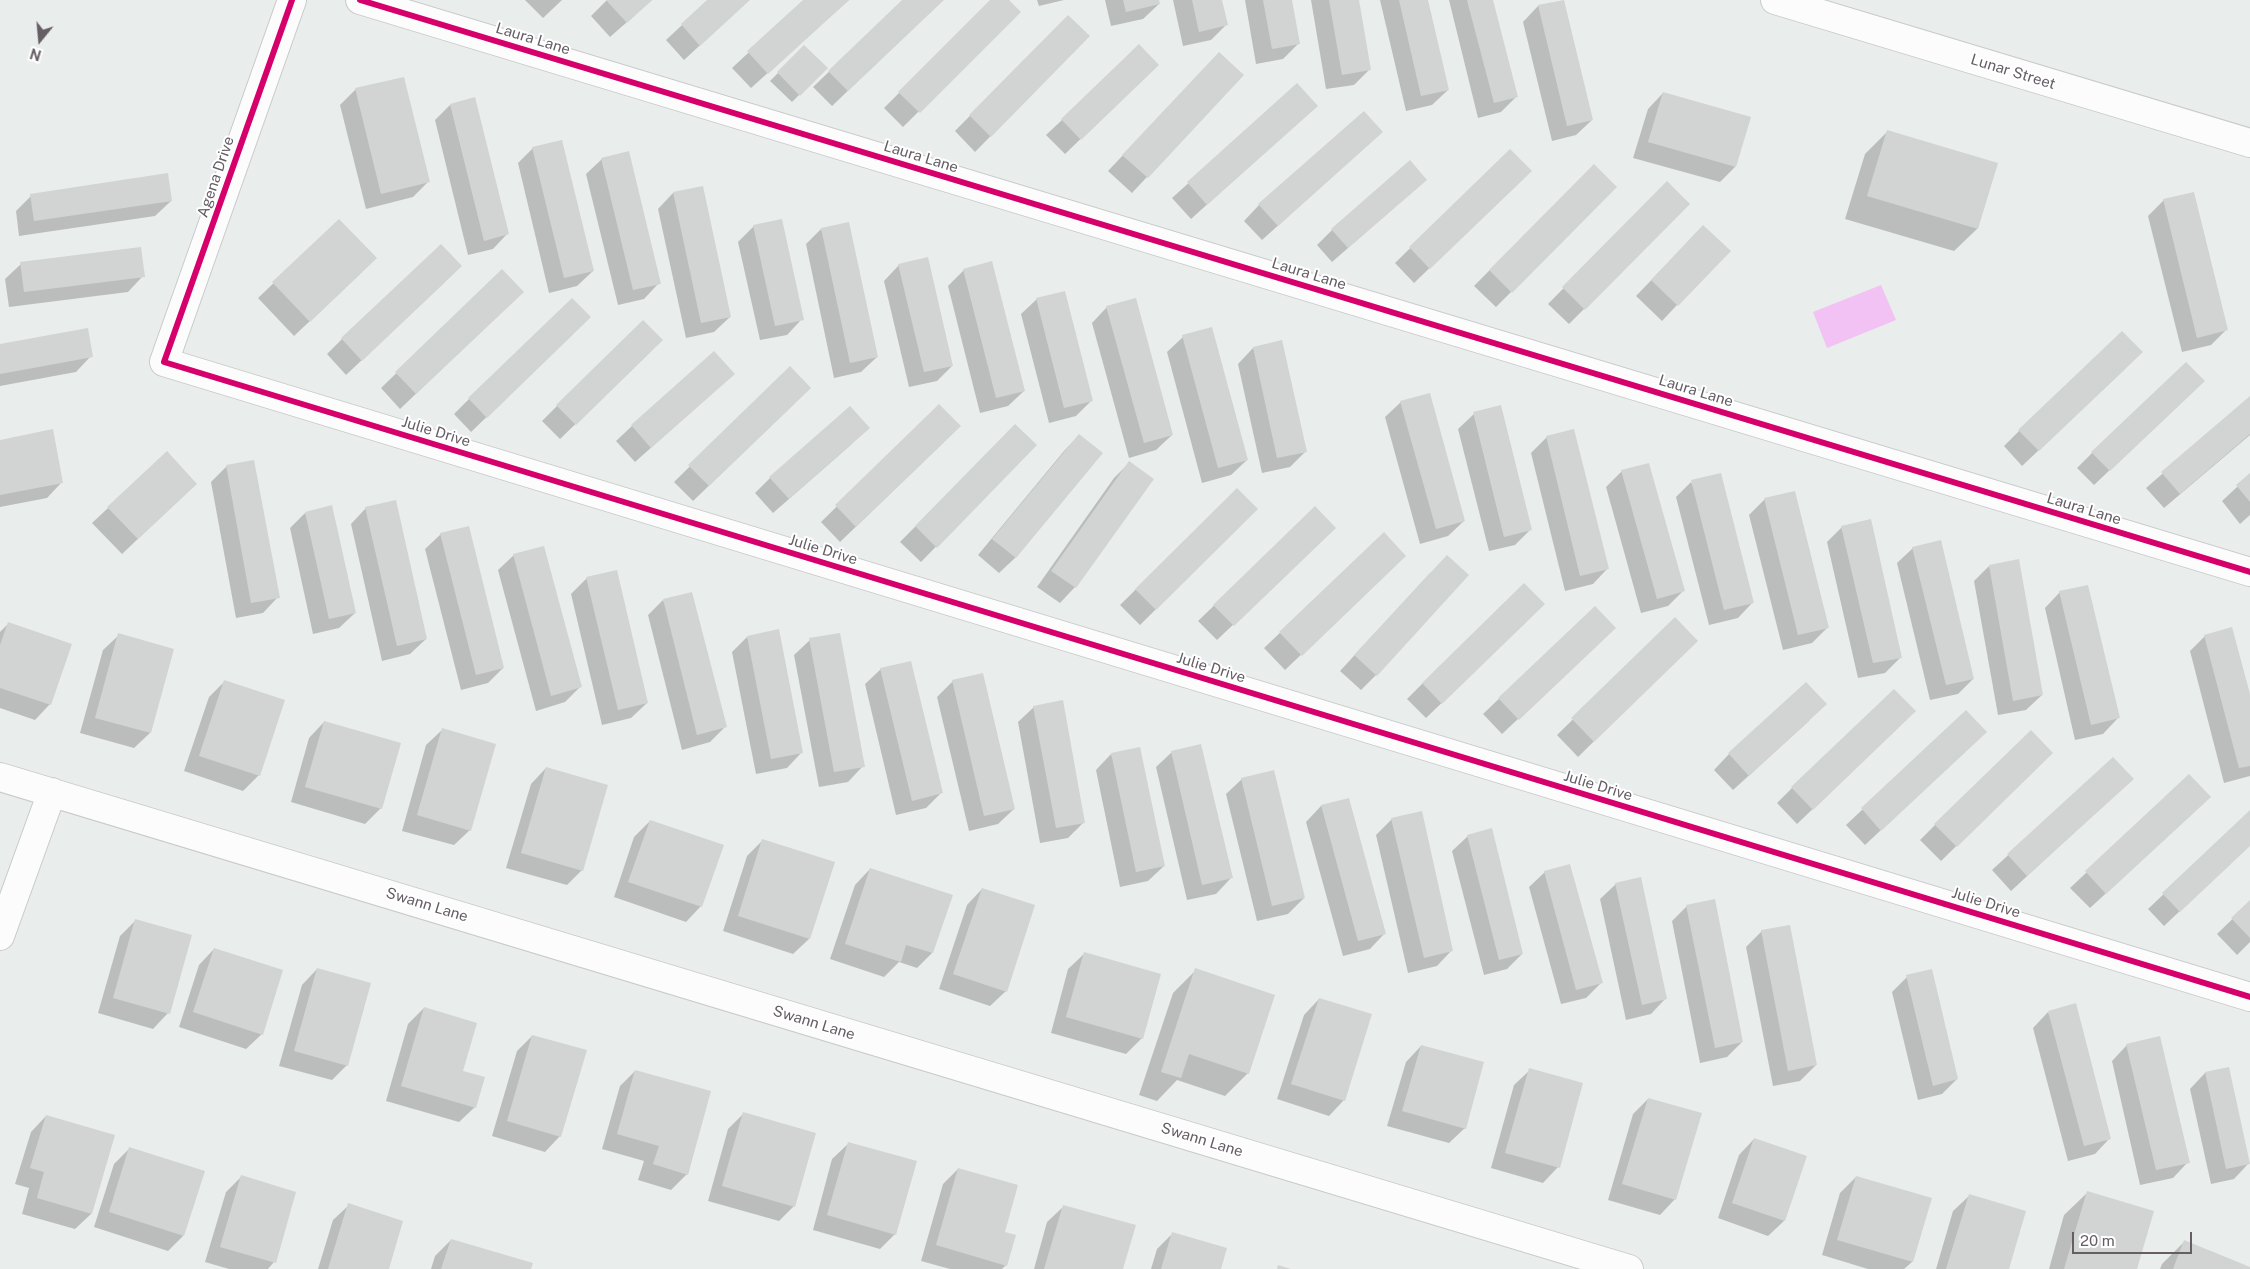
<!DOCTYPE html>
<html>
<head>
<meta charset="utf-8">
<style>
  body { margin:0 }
  #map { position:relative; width:2250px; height:1269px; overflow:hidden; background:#e9edeb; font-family:"Public Sans",sans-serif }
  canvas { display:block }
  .north { position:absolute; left:15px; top:15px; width:50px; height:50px; -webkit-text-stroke:4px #fff; paint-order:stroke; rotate:197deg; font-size:14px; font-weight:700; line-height:20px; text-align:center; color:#655e65 }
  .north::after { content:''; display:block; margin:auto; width:18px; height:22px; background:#655e65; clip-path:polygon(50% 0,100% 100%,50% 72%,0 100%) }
  .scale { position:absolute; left:2072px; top:1232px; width:120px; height:22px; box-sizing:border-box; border:2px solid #655e65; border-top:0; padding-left:6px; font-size:15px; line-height:18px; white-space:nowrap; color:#655e65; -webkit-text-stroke:4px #fff; paint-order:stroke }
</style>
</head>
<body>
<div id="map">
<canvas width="2250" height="1269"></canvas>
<div class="north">N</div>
<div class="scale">20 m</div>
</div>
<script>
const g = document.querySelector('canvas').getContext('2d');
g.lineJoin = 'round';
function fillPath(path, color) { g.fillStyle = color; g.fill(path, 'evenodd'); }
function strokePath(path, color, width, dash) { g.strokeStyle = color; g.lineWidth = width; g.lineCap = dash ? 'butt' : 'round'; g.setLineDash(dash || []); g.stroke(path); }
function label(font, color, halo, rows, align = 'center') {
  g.font = font + ' "Public Sans",sans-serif'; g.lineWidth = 4; g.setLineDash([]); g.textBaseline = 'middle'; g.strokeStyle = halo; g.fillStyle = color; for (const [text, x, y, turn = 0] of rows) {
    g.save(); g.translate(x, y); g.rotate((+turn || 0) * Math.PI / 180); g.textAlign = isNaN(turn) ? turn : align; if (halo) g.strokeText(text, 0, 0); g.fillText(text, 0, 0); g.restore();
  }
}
fillPath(new Path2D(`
  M1881,285l15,35 -69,28 -14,-36z`), '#f1c2f3');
fillPath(new Path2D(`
  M525,0h37l-19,18z
  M607,0h45l-42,37 -19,-21z
  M709,0h40l-65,60 -18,-20z
  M805,0h44l-98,88 -19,-20z
  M904,0h39l-111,106 -19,-19z
  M992,0h16l11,12 -116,115 -19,-19z
  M1037,0h27l-25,6z
  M1105,0h53l1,4 -16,15 -32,7z
  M1173,0h48l5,25 -15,15 -28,6z
  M1245,0h46l8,43 -16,16 -27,5z
  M1311,0h47l12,69 -16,16 -28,4z
  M1380,0h46l22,90 -16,15 -26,6z
  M1449,0h43l25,96 -16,16 -23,6z
  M1562,1l30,119 -16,15 -24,6 -29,-119 15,-16z
  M1068,16l21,20 -114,116 -20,-21z
  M804,47l22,21 -34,34 -22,-21z
  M1204,69l38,6 -110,118 -24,-22z
  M1142,80l-77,74 -19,-19 16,-15z
  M1297,85l19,21 -125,113 -19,-21z
  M356,89l73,92 -16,16 -47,12 -26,-104z
  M1663,93l72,74 -15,15 -87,-24 15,-49z
  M475,99l33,134 -15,16 -25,6 -33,-135 15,-15z
  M1888,131l108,33 -19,65 -23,22 -109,-32 20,-65z
  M1382,132l-120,108 -18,-19 15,-16z
  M533,148l60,123 -16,15 -28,7 -31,-130z
  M1510,150l5,36 -101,97 -19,-20z
  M602,159l57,124 -15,16 -26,6 -32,-131z
  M1594,165l22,22 -120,120 -22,-21z
  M1426,180l-94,82 -15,-17 15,-15z
  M1667,183l22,21 -120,120 -21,-20z
  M702,188l28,129 -16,15 -28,6 -28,-129 15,-16z
  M31,196l140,5 -16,15 -136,20 -3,-25z
  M2164,200l62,130 -15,15 -29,7 -34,-136z
  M339,221l21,53 -66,62 -36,-38z
  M754,226l48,93 -15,16 -27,5 -22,-98z
  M821,229l56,128 -16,15 -27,6 -28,-134z
  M1688,242l-11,63 -15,16 -26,-25z
  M21,264l122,12 -15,16 -119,15 -4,-28z
  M899,265l53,101 -15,15 -28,6 -25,-106z
  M964,270l60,121 -16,15 -28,7 -32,-127z
  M502,271l5,36 -107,102 -19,-21z
  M445,282l-99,93 -19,-21 15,-15z
  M1037,299l54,102 -15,15 -27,7 -28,-109z
  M1107,307l65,128 -16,15 -27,8 -37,-135z
  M574,333l-103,99 -17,-18 15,-15z
  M1183,337l64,123 -16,15 -29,8 -35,-131z
  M0,345l91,11 -15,16 -76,14z
  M1253,348l53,103 -16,16 -28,6 -24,-109z
  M646,356l-86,83 -18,-18 15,-15z
  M790,368l4,36 -101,97 -19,-19z
  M2126,368l-104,98 -18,-20 15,-15z
  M717,389l-82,73 -19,-21 16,-15z
  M2188,396l-94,89 -17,-17 15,-15z
  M2250,398v37l-86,73 -18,-20z
  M1401,402l63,119 -16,15 -28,8 -35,-127z
  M939,406l5,36 -104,100 -19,-20z
  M1474,414l57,115 -16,16 -26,6 -31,-122z
  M1015,426l20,19 -114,117 -21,-20z
  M1079,435l22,18 -86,105 -16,15 -21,-18 86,-104z
  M1547,437l61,131 -15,16 -28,7 -34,-138z
  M0,441l62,41 -15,16 -47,9z
  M853,443l-80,70 -18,-20 15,-15z
  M167,453l29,31 -74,70 -30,-31z
  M1129,463l-54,124 -15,16 -23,-16 77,-109z
  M227,466l51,131 -15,16 -27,5 -25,-136z
  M1622,471l61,120 -15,15 -27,7 -35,-126z
  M2250,475v40l-10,9 -18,-23z
  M1691,482l62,120 -15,16 -29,7 -33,-128z
  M1237,490l20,19 -117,116 -20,-20z
  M1765,499l62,129 -15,15 -29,7 -34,-135z
  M366,508l60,131 -16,15 -28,7 -31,-137z
  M1315,508l4,35 -102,97 -19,-19z
  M305,513l50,100 -16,15 -26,6 -23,-106z
  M1842,527l59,130 -16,16 -27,5 -31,-136z
  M441,534l62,134 -15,15 -27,7 -36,-141z
  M1384,534l5,37 -104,99 -21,-22z
  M1913,548l60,131 -15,15 -28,6 -33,-137z
  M514,555l66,132 -15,15 -29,9 -38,-141z
  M1989,566l53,129 -16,15 -28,5 -24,-134z
  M1431,572l-55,103 -15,15 -21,-19z
  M587,578l60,125 -16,15 -29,7 -31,-131z
  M2060,592l58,126 -15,16 -28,6 -30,-132z
  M663,600l62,127 -15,15 -28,8 -34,-135z
  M1595,607l4,36 -97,91 -19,-20z
  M1675,619l21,22 -118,116 -21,-22z
  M1528,620l-102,98 -19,-19 16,-16z
  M8,624l42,80 -15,16 -35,-12v-76z
  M119,635l53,15 -22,83 -16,15 -54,-15 23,-83z
  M2205,636l45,63v77l-26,7 -34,-132z
  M747,637l55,115 -15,16 -31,6 -24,-122z
  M810,640l53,126 -15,16 -29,5 -25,-132z
  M881,669l60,124 -15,15 -30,7 -31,-131z
  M953,681l61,128 -16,15 -29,7 -32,-134z
  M224,682l35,93 -16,16 -59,-20 25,-74z
  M1034,707l50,115 -16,16 -28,5 -22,-121z
  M1966,712l4,35 -105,98 -19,-20z
  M1810,720l-77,70 -19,-20 15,-16z
  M324,722l57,86 -16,16 -74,-22 18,-64z
  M1899,727l-102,97 -20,-21 15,-15z
  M442,730l28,100 -16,15 -52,-14 24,-86z
  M1172,752l59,126 -15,16 -29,6 -31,-133z
  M1111,754l53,112 -16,15 -28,6 -24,-117z
  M2113,759l19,20 -121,112 -19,-21z
  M546,768l36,102 -15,15 -61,-17 25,-84z
  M2036,768l-95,93 -21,-21 15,-15z
  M2189,776l5,36 -104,96 -20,-20z
  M1242,779l62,119 -16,16 -31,7 -31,-127z
  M1348,799l37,134 -15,16 -27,7 -37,-134 15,-16z
  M2250,812v33l-86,81 -16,-17z
  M1392,819l60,131 -15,16 -29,7 -32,-138z
  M650,821l51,85 -15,16 -72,-25 20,-60z
  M1468,836l54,118 -15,15 -23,6 -32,-124z
  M763,840l46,99 -16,15 -70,-23 24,-75z
  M870,869l62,84 -15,15 -18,-6 -15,15 -54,-18 25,-74z
  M1545,872l56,111 -15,15 -25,6 -32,-117z
  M1616,884l50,114 -15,16 -25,6 -26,-121z
  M982,889l24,102 -16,15 -51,-17 28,-84z
  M2250,902v40l-13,13 -20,-21z
  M1687,906l55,136 -15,15 -27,6 -28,-142z
  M135,921l33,92 -15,16 -55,-16 22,-77z
  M1762,931l54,134 -16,16 -27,5 -27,-139z
  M214,949l48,85 -16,15 -67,-22 20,-62z
  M1084,954l58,84 -16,16 -75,-21 17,-64z
  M317,969l30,96 -15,15 -53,-14 23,-81z
  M1196,970l52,103 -23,23 -48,-16 -20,21 -18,-6 34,-102z
  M1907,977l50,102 -15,15 -24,6 -26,-108z
  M1319,999l25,101 -15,16 -52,-17 27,-84z
  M424,1008l37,64 14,35 -16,15 -73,-21 22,-77z
  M2048,1012l62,126 -15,16 -27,7 -35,-133z
  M532,1036l28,100 -15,16 -53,-16 25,-85z
  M2127,1045l61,117 -15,16 -33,7 -28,-124z
  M1421,1046l44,82 -16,15 -62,-17 19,-64z
  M2228,1068l21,95 -15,16 -23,5 -21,-95 15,-16z
  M1530,1070l28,97 -15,16 -52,-15 23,-83z
  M635,1071l52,103 -16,16 -33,-10 6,-19 -42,-12 18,-63z
  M1648,1099l27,100 -15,16 -52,-15 25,-86z
  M743,1114l51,92 -15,15 -71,-20 20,-72z
  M46,1116l67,20 -22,78 -16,15 -53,-15 7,-26 -14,-4 16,-52z
  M1754,1139l30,82 -16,15 -50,-18 21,-63z
  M848,1144l47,90 -15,15 -67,-19 19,-71z
  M130,1148l53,88 -15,15 -74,-24 20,-63z
  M958,1169l45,63 3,33 -4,4h-52l-29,-8 22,-77z
  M241,1177l33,85 -6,7h-39l-24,-7 21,-70z
  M1856,1177l74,22 -18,63 -8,7h-36l-46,-14 18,-62z
  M2087,1193l49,76h-87l15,-54z
  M1969,1196l39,73h-72l17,-58z
  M349,1205l38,64h-69l15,-49z
  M1063,1207l59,62h-88l13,-47z
  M1173,1233l47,36h-69l6,-20z
  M451,1240l79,29h-99l4,-13z
  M2185,1241l65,28h-90l2,-5z`), '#0003');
fillPath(new Path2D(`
  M606,0h46l-25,23z
  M707,0h43l-50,46 -19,-22z
  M803,0h46l-81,74 -21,-23z
  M902,0h42l-96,91 -20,-20z
  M990,0h19l12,12 -101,101 -22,-21z
  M1123,0h36l1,4 -34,8z
  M1192,0h30l6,25 -29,7z
  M1263,0h29l8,44 -28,5z
  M1329,0h30l12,70 -29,5z
  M1399,0h29l21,90 -28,6z
  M1467,0h26l25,97 -24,6z
  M1564,0l29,120 -26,6 -29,-121z
  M1068,15l22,21 -99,101 -22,-22z
  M1139,44l20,21 -78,75 -20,-21z
  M804,45l24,23 -28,28 -23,-24z
  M1219,52l25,23 -96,103 -26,-23z
  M404,77l26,105 -49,12 -26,-106z
  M1297,83l21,23 -111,99 -20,-23z
  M1663,92l88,25 -15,50 -88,-25z
  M475,97l34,137 -25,7 -34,-137z
  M1364,111l19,21 -105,94 -20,-22z
  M1887,130l111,33 -20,66 -111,-33z
  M562,140l32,131 -30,7 -32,-131z
  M1510,149l22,22 -102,98 -21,-22z
  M629,151l32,133 -28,6 -32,-132z
  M1410,160l17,20 -79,68 -17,-19z
  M1594,164l23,23 -105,106 -23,-23z
  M168,173l4,28 -138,20 -4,-27z
  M1667,181l23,23 -105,106 -23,-23z
  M703,186l28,131 -30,6 -28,-131z
  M2194,192l34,138 -31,8 -34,-139z
  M339,219l38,39 -67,64 -38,-40z
  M782,219l22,101 -29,6 -22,-101z
  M849,222l29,135 -28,6 -29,-135z
  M1703,225l28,26 -53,55 -27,-26z
  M441,244l21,22 -100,95 -21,-23z
  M141,247l4,30 -121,15 -4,-30z
  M928,257l25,109 -29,6 -26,-108z
  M992,261l33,130 -29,7 -33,-129z
  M502,269l22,23 -108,102 -21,-22z
  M1065,291l28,110 -29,7 -28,-110z
  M572,298l19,19 -104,101 -19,-20z
  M1136,298l37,137 -29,8 -38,-137z
  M643,320l20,20 -87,85 -20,-20z
  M1212,327l36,133 -30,8 -36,-133z
  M88,328l5,29 -93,17v-30z
  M2122,331l21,21 -104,99 -21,-21z
  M1282,340l25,112 -30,6 -24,-111z
  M714,351l21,23 -84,74 -20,-23z
  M2186,362l19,19 -95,90 -19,-19z
  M790,366l21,22 -102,98 -21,-21z
  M1430,393l35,128 -29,8 -36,-128z
  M2250,396v38l-70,60 -19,-22z
  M939,404l22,22 -105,101 -21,-22z
  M1501,405l31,125 -28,7 -31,-125z
  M850,406l20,22 -81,71 -20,-22z
  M1015,424l22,21 -100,103 -22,-22z
  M53,429l10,54 -63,12v-55z
  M1574,429l35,140 -29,7 -34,-140z
  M1079,434l24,19 -87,105 -24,-19z
  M167,451l30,33 -59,55 -31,-32z
  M254,460l26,138 -29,5 -25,-138z
  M1129,461l25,18 -78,109 -25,-17z
  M1649,463l36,128 -28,8 -36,-129z
  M1721,473l33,130 -30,7 -33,-130z
  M2250,473v29l-14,-17z
  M1237,488l21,21 -102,101 -21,-21z
  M1795,491l34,137 -31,7 -34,-137z
  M396,500l31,139 -30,7 -32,-139z
  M332,505l24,108 -27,6 -24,-107z
  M1315,506l21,22 -102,98 -21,-21z
  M1871,519l31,139 -29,5 -32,-137z
  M469,526l35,142 -28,7 -36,-142z
  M1384,532l22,24 -104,100 -23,-24z
  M1941,540l33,139 -28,6 -34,-138z
  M544,546l38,141 -31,9 -38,-142z
  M1447,555l22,20 -92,101 -23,-21z
  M2019,559l24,136 -30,6 -24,-136z
  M617,570l31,133 -30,7 -32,-133z
  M1524,583l21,21 -103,100 -20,-21z
  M2088,585l32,133 -29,7 -32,-134z
  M692,592l35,135 -30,8 -34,-136z
  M1595,606l21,22 -97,92 -21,-22z
  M1675,617l23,24 -104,101 -23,-24z
  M8,622l64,22 -21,61 -51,-17v-43z
  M2232,627l18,67v72l-11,2 -35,-133z
  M779,629l24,124 -32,6 -24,-123z
  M118,633l56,16 -23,84 -56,-15z
  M840,633l25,134 -31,5 -25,-134z
  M911,661l32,132 -31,8 -32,-133z
  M983,673l32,136 -31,7 -32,-136z
  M224,680l61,20 -25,76 -61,-20z
  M1806,682l21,22 -78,72 -21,-23z
  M1894,689l22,22 -103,99 -22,-23z
  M1063,700l22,123 -29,5 -23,-122z
  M1966,710l21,22 -106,99 -20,-23z
  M324,721l77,22 -19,66 -77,-22z
  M442,728l54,16 -25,87 -54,-16z
  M2031,730l22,23 -96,94 -23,-23z
  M1201,744l32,134 -31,7 -31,-134z
  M1140,747l25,119 -29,6 -25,-119z
  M2113,757l21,22 -107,97 -20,-22z
  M546,767l62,18 -25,86 -62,-18z
  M1274,770l31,128 -33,8 -31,-128z
  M2189,774l22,23 -105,97 -21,-23z
  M1349,798l37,136 -28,7 -37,-136z
  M2250,810v36l-70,66 -18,-19z
  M1422,811l31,140 -29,7 -33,-140z
  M650,820l74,25 -22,62 -74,-25z
  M1492,828l31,126 -24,6 -32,-125z
  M762,839l73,23 -25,77 -72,-23z
  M1570,864l33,119 -27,7 -32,-119z
  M870,868l83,27 -20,58 -27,-8 -5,17 -56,-18z
  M1641,877l26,122 -25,6 -27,-122z
  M982,888l53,17 -28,87 -54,-18z
  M1715,899l28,143 -28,6 -29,-143z
  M2250,900v38l-19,-20z
  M135,919l57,16 -22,79 -57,-16z
  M1790,925l27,140 -29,6 -27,-141z
  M214,948l69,22 -20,65 -70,-23z
  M1084,952l77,22 -18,65 -77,-22z
  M317,968l54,15 -23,83 -54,-15z
  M1195,968l80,27 -26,79 -60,-20 -8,24 -20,-6z
  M1932,969l26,110 -25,7 -27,-111z
  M1319,998l53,16 -27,87 -54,-17z
  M2076,1003l35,136 -27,7 -36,-135z
  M424,1007l53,16 -14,48 22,6 -9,31 -75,-22z
  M532,1035l55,15 -26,87 -54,-16z
  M2160,1036l30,127 -34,7 -30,-126z
  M1421,1045l63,17 -18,67 -64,-18z
  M2229,1067l21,97 -24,5 -21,-97z
  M1529,1068l54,15 -23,85 -55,-15z
  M635,1070l76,21 -23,84 -35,-11 6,-18 -42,-12z
  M1648,1098l54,15 -26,87 -54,-16z
  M743,1112l73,21 -21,74 -73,-21z
  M46,1115l69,20 -23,79 -55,-16 7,-26 -14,-4z
  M1754,1138l53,18 -22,65 -53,-18z
  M848,1142l69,19 -21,74 -69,-20z
  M129,1147l76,24 -21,65 -75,-24z
  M958,1168l60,17 -13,47 11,3 -9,31 -71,-21z
  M241,1175l55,17 -20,71 -56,-16z
  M1856,1176l76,22 -19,64 -76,-22z
  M2087,1191l67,20 -17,58h-73z
  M1969,1194l57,17 -17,58h-63z
  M348,1203l55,18 -14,48h-61z
  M1063,1205l73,20 -13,44h-79z
  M1172,1232l55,16 -6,21h-60z
  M451,1239l82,24 -2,6h-90z
  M2184,1240l66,27v2h-77z
  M1278,1265l13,4h-14z`), '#d1d4d2');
const minor = new Path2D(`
  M292,0l-128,362 2086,635
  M360,0l1890,572
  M1775,0l475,143
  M0,777l1629,492
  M0,936l52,-144`);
strokePath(minor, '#c9caca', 30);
strokePath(minor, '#fcfcfc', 28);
strokePath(new Path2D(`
  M292,0l-128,362 2086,635
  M360,0l1890,572`), '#d6006c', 6);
label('15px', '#655e65', '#fff', [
  ["Laura Lane",533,39,17],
  ["Lunar Street",2013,72,17],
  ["Laura Lane",921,157,17],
  ["Agena Drive",216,177,-71],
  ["Laura Lane",1309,274,17],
  ["Laura Lane",1696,391,17],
  ["Julie Drive",436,432,17],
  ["Laura Lane",2084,509,17],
  ["Julie Drive",823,550,17],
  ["Julie Drive",1211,668,17],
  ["Julie Drive",1598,786,17],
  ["Julie Drive",1986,903,17],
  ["Swann Lane",427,905,17],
  ["Swann Lane",814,1023,17],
  ["Swann Lane",1202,1140,17]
]);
</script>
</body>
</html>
